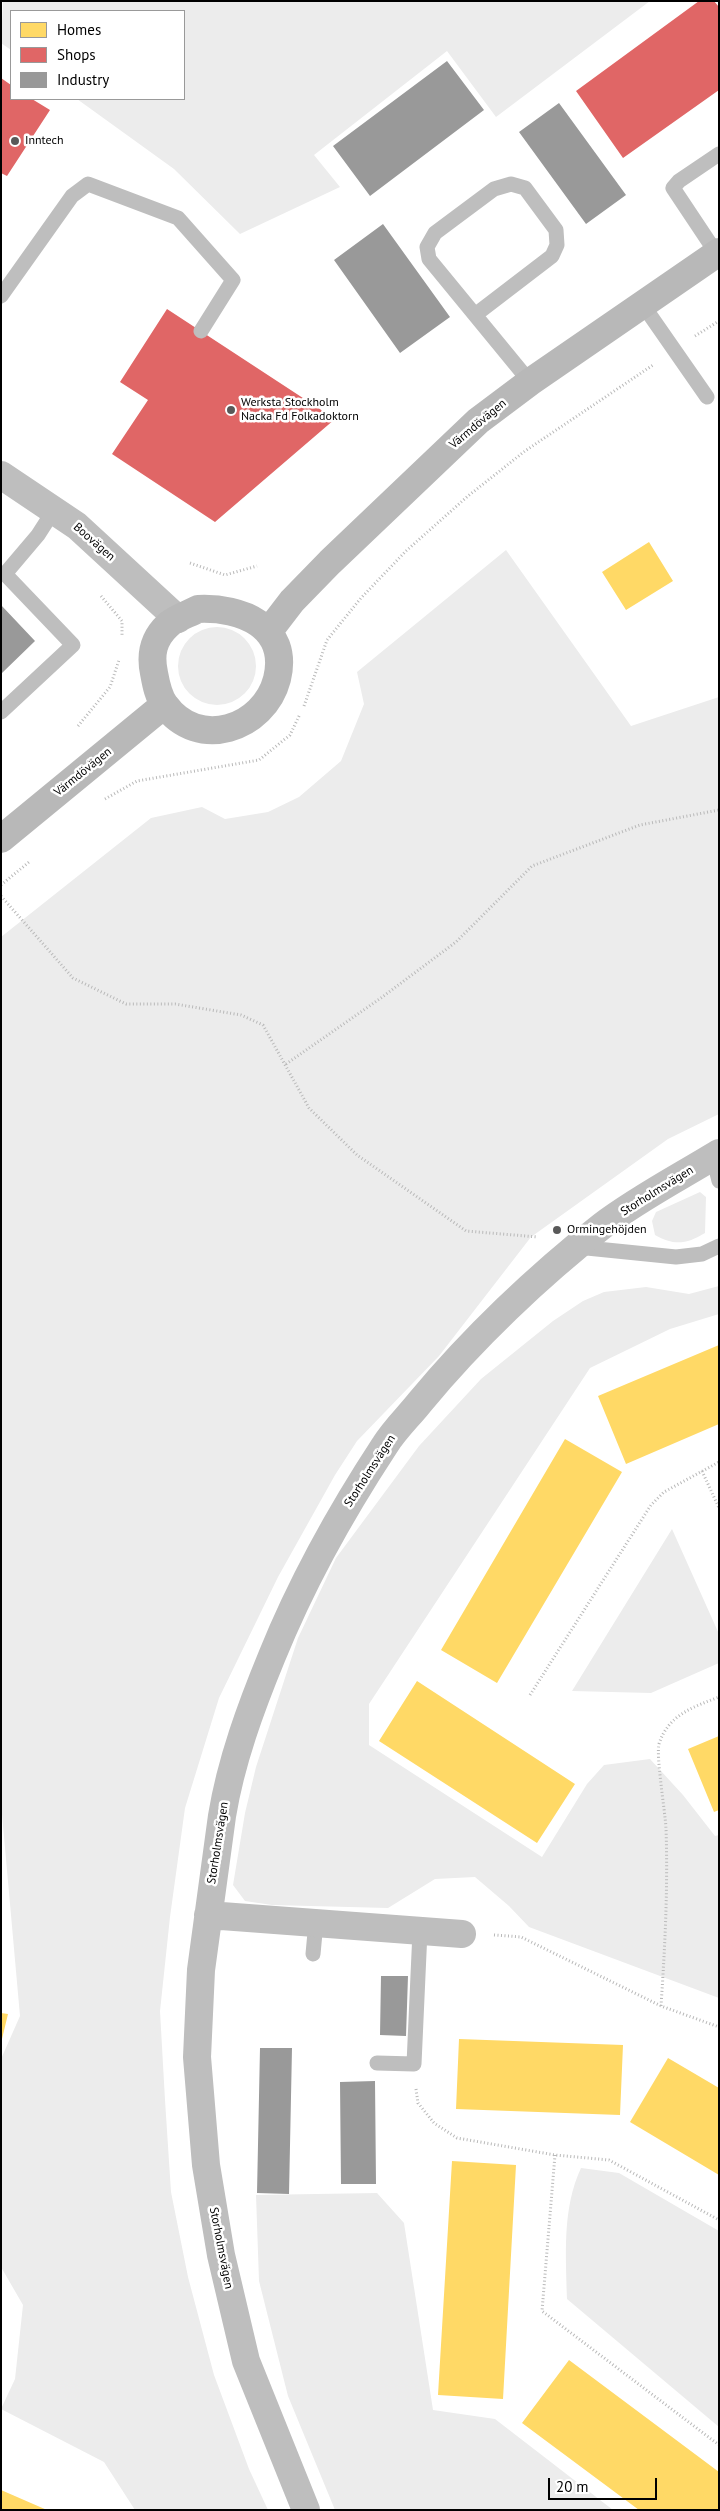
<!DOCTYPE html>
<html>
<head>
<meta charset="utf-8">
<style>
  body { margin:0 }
  #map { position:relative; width:720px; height:2511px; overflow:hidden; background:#fff; font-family:"PT Sans",sans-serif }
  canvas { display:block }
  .frame { position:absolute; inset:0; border:2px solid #000; pointer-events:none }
  .legend { position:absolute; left:10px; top:10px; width:175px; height:90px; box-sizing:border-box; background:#fff; border:1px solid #999; margin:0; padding:6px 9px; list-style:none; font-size:15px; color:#000 }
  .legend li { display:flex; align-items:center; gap:10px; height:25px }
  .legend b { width:25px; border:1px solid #999 }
  .scale { position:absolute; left:548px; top:2478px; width:109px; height:22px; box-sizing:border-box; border:2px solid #000; border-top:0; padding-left:6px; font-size:15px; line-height:18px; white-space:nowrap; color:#000; -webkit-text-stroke:4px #fff; paint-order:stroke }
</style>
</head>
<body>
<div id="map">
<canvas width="720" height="2511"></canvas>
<div class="frame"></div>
<ul class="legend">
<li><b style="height:14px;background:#ffd966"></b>Homes</li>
<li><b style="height:14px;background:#e06666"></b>Shops</li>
<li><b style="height:14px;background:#999"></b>Industry</li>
</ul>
<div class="scale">20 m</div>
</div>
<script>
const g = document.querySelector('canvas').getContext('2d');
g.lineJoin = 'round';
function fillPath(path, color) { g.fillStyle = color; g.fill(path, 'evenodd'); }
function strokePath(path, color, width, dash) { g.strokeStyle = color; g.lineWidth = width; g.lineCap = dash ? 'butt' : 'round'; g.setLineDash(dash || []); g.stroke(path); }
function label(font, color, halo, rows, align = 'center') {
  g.font = font + ' "PT Sans",sans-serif'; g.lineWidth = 5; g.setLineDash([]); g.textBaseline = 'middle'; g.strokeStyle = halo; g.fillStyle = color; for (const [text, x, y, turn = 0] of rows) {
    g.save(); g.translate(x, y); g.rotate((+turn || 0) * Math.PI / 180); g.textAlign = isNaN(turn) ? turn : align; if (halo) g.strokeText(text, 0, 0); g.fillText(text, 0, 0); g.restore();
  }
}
fillPath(new Path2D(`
  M3,1h647l-154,116 -49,-66 -133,104 26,32 -100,47 -66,-65 -97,-70h107v-88h-173v39l-10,-7z
  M506,550l125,176 88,-29v417l-51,25 -137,98 -92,119 -82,85 -22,34 -57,102 -59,121 -34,110 -15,109 -10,94 5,89 6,92 17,85 26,98 35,94 19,41h-133l-31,-48 -103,-53 14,-30 8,-74 -22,-38v-208l19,-43 -19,-213v-866l150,-119 51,-11 23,12 43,-7 31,-15 42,-36 23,-57 -7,-32z
  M178 666a39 39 0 1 1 78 0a39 39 0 1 1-78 0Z
  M700,1192l6,5 -1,36c-18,11 -31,13 -50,2l-3,-14 4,-9z
  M719,1286v28l-49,15 -80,39 -221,336v41l173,112 45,-73 17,-19 46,-6 33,36 32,41 4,-1v163l-190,-71 -20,-21 -34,-29 -40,2 -47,29 -116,-3 -27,-4 -12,-16 12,-72 11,-46 42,-129 38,-80 83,-112 62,-67 72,-58 30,-20 21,-9 42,-5 43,7z
  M672,1529l47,105v29l-68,30 -79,-2z
  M581,2168l38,5 100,58v196l-152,-128c-1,-44 -5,-90 14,-131z
  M377,2193l27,30 29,187 62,9 118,91h-278l-47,-114 -29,-115 -3,-86z`), '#ececec');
fillPath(new Path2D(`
  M649,542l24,39 -47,29 -24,-38z
  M719,1345v79l-93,40 -28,-68z
  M565,1439l57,33 -125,211 -56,-33z
  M417,1681l158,103 -38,59 -158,-102z
  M719,1736v74l-5,2 -26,-63z
  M1,2013l7,1 -6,25h-1z
  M459,2039l164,6 -3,70 -164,-6z
  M668,2058l51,30v87l-89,-53z
  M452,2161l64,4 -13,234 -65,-4z
  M569,2360l150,112v38h-80l-117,-87z
  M1,2490l46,20h-46z`), '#ffd966');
fillPath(new Path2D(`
  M699,1h15l5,6v83l-96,68 -47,-67z
  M1,78l10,7v14h21l18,11 -43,66 -6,-3z
  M167,309l168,110 -120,103 -103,-68 36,-54 -28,-18z`), '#e06666');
fillPath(new Path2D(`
  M447,61l37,49 -114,86 -37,-50z
  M559,103l67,92 -40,29 -67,-92z
  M383,224l67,93 -50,36 -66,-93z
  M1,605l34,36 -34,33z
  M381,1976h27l-2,60 -26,-1z
  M260,2048h32l-3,146 -32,-1z
  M375,2081l1,103h-35l-1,-102z`), '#999');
strokePath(new Path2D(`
  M695,336l24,-15
  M190,563l35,12 32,-9
  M101,596l21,25v14
  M304,706l23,-66 34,-42 45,-47 62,-55 57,-45 128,-86
  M78,726l32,-39 9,-27
  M105,799l32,-18 122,-21 31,-25 10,-21
  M1,885l28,-23
  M1,896l72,82 53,26h49l66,11 22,10 46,83 48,47 109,76 72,6
  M286,1064l95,-66 75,-56 76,-76 108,-41 79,-15
  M702,1471l17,37
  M530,1695l121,-190 13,-13 55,-30
  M494,1935l27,2 140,69 58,21
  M661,2006c4,-60 7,-118 5,-178 -1,-17 -10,-72 -7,-84 9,-29 34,-37 60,-47
  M416,2089l2,14 16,20 23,15 98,17 54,5 110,60
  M555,2155l-13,156 177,134`), '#b9b9b9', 3, [1, 2.5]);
strokePath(new Path2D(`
  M717,254l-44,-66 6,-7 40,-27
  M1,296l71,-100 16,-12 90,34 55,62 -32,51
  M643,305l64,92
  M475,315l77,-59 5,-11 -1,-15 -31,-42 -14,-4 -17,5 -59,44 -8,14 2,12 101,123
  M1,712l72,-67 -68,-71 33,-39 16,-25
  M713,1157l6,24
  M577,1247l99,10 26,-3 17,-8
  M313,1954l3,-32
  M377,2063l37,1 6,-133`), '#bebebe', 15);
strokePath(new Path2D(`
  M208,1915l254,19
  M306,2510l-60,-149 -25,-106 -15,-90 -9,-108 4,-87 21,-154c9,-55 29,-109 50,-160 30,-74 69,-144 113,-211 10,-16 24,-29 35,-43 52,-63 118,-126 182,-176 37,-28 78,-49 117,-73`), '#bebebe', 28);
strokePath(new Path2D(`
  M1,475l76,51 101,93`), '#bebebe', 28);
strokePath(new Path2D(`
  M198,609c43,-2 92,17 79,70 -13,50 -79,72 -112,26 -7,-9 -9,-21 -11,-32 -4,-19 -1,-34 14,-48 7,-7 21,-11 30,-16z
  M269,631l23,-30 38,-39 148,-141 52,-39 189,-130
  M1,839l163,-134`), '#b8b8b8', 28);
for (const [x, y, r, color] of [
  [15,141,5,"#595959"],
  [231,410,5,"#595959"],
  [557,1230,5,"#595959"]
]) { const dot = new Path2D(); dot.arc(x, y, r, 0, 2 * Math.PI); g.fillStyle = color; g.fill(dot); strokePath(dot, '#fff', 2); }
label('12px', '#000', '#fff', [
  ["Inntech",25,141],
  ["Werksta Stockholm",241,403],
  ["Nacka Fd Folkadoktorn",241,417],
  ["Ormingehöjden",567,1230]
], 'left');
label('12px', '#000', '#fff', [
  ["Värmdövägen",478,424,-40],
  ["Boovägen",94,542,41],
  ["Värmdövägen",83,772,-39],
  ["Storholmsvägen",657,1191,-32],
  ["Storholmsvägen",370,1471,-57],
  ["Storholmsvägen",218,1843,-81],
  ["Storholmsvägen",221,2248,79]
]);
</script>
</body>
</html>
